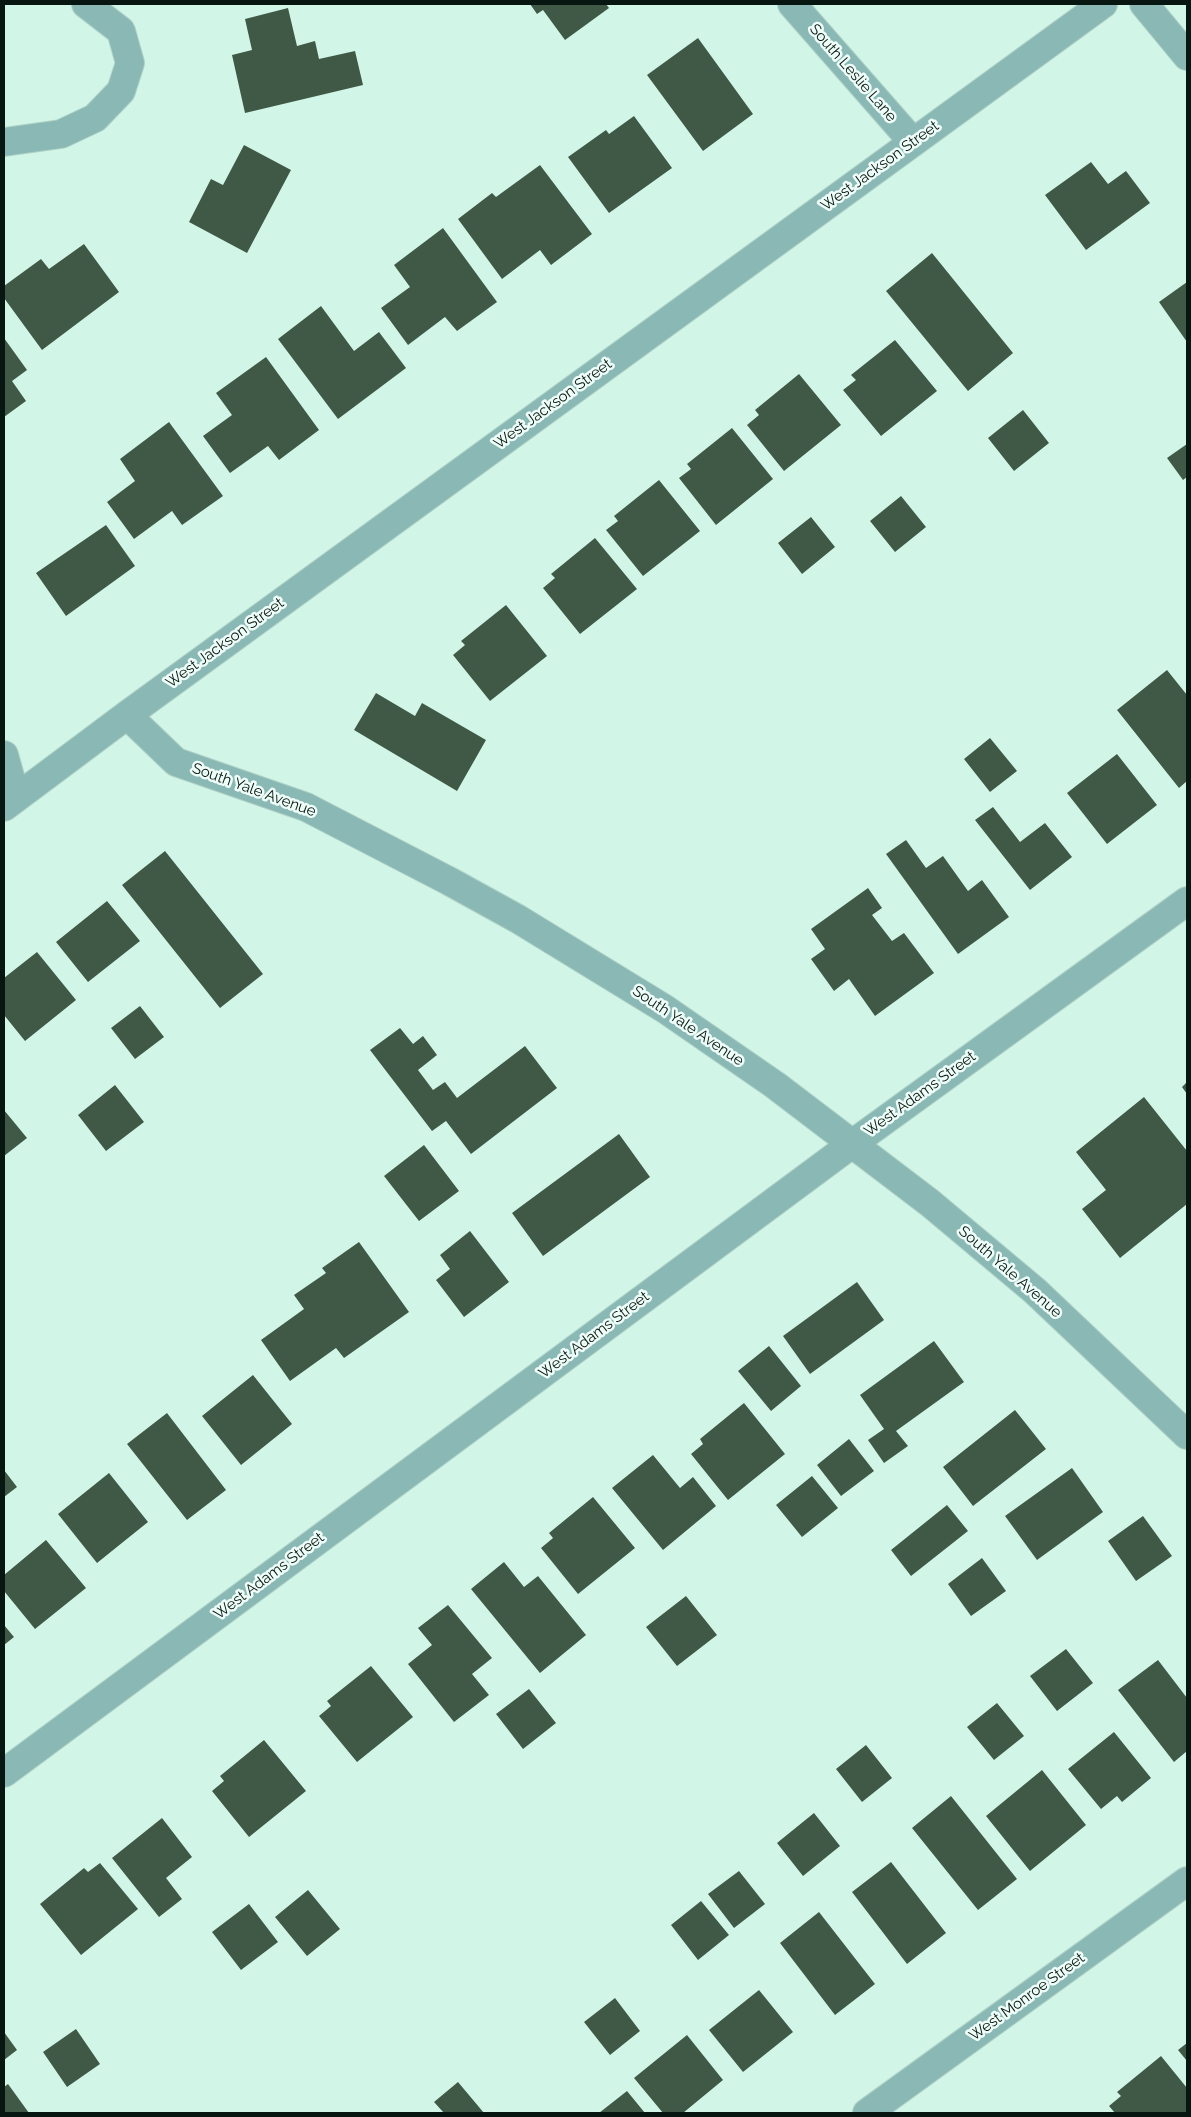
<!DOCTYPE html>
<html>
<head>
<meta charset="utf-8">
<style>
  body { margin:0 }
  #map { position:relative; width:1191px; height:2117px; overflow:hidden; background:#d1f6e8; font-family:Raleway,sans-serif }
  canvas { display:block }
  .frame { position:absolute; inset:0; border:5px solid #081611; pointer-events:none }
</style>
</head>
<body>
<div id="map">
<canvas width="1191" height="2117"></canvas>
<div class="frame"></div>
</div>
<script>
const g = document.querySelector('canvas').getContext('2d');
g.lineJoin = 'round';
function fillPath(path, color) { g.fillStyle = color; g.fill(path, 'evenodd'); }
function strokePath(path, color, width, dash) { g.strokeStyle = color; g.lineWidth = width; g.lineCap = dash ? 'butt' : 'round'; g.setLineDash(dash || []); g.stroke(path); }
function label(font, color, halo, rows, align = 'center') {
  g.font = font + ' Raleway,sans-serif'; g.lineWidth = 5; g.setLineDash([]); g.textBaseline = 'middle'; g.strokeStyle = halo; g.fillStyle = color; for (const [text, x, y, turn = 0] of rows) {
    g.save(); g.translate(x, y); g.rotate((+turn || 0) * Math.PI / 180); g.textAlign = isNaN(turn) ? turn : align; if (halo) g.strokeText(text, 0, 0); g.fillText(text, 0, 0); g.restore();
  }
}
fillPath(new Path2D(`
  M530,4h76l3,4 -44,32 -22,-30 -6,4z
  M288,8l9,38 18,-5 4,18 36,-8 8,34 -118,28 -13,-58 20,-5 -7,-31z
  M698,38l55,76 -50,37 -56,-76z
  M634,116l38,52 -63,45 -41,-56 38,-27 3,4z
  M244,145l47,25 -44,83 -58,-31 22,-43 12,6z
  M1091,162l17,22 18,-13 24,32 -64,47 -41,-55z
  M540,165l52,69 -41,31 -11,-15 -38,29 -44,-60 34,-26 4,4z
  M443,228l54,74 -40,29 -12,-14 -37,28 -27,-37 29,-21 -16,-22z
  M84,244l35,48 -77,58 -38,-52v-12l37,-27 8,10z
  M932,253l81,100 -45,38 -82,-100z
  M1187,282v60l-28,-40z
  M321,306l33,45 25,-19 27,36 -68,51 -60,-80z
  M4,338l23,32 -15,11 14,20 -22,16z
  M895,340l42,51 -56,45 -38,-46 13,-10 -5,-5z
  M266,357l53,73 -40,30 -11,-14 -38,27 -27,-37 29,-21 -16,-22z
  M799,374l42,51 -57,46 -37,-46 12,-10 -4,-5z
  M1023,410l26,33 -35,28 -26,-33z
  M169,422l54,74 -41,29 -10,-14 -38,28 -27,-37 28,-21 -15,-22z
  M732,428l41,51 -57,46 -37,-47 12,-9 -4,-5z
  M1187,444v33l-4,3 -16,-22z
  M659,480l41,51 -57,45 -37,-46 12,-9 -4,-5z
  M901,496l25,31 -31,25 -25,-31z
  M811,517l24,30 -33,27 -24,-31z
  M106,525l29,41 -69,50 -30,-43z
  M595,538l42,51 -57,45 -37,-46 12,-10 -4,-4z
  M506,605l41,51 -57,45 -37,-46 12,-10 -4,-4z
  M1167,670l20,25v86l-8,7 -62,-78z
  M376,693l39,23 7,-13 64,37 -29,51 -103,-61z
  M990,738l27,33 -27,21 -26,-33z
  M1117,754l40,51 -50,39 -40,-51z
  M993,807l27,35 25,-19 27,34 -42,33 -55,-70z
  M906,840l20,28 17,-12 25,35 14,-11 27,37 -51,37 -72,-100z
  M165,851l98,123 -43,34 -98,-123z
  M868,888l14,20 -10,7 20,26 12,-8 30,40 -59,43 -26,-37 -15,12 -23,-32 14,-10 -14,-20z
  M107,901l33,40 -52,41 -32,-40z
  M37,952l39,48 -51,41 -21,-26v-37z
  M140,1006l24,31 -29,22 -24,-31z
  M400,1028l13,16 10,-8 14,19 -19,15 15,20 12,-8 12,16 68,-52 32,42 -86,66 -25,-33 -14,10 -62,-81z
  M1187,1082v12l-5,-7z
  M115,1085l29,37 -38,29 -28,-36z
  M1144,1097l43,54v53l-67,54 -38,-49 24,-19 -30,-38z
  M4,1110l23,28 -23,18z
  M619,1134l31,43 -107,79 -31,-43z
  M424,1145l35,46 -40,30 -35,-45z
  M470,1231l39,51 -45,35 -28,-37 14,-11 -10,-14z
  M359,1242l50,70 -65,46 -8,-10 -46,33 -29,-41 43,-31 -10,-14 32,-22 -4,-5z
  M857,1282l27,38 -74,54 -27,-38z
  M934,1341l30,41 -68,49 12,15 -24,17 -16,-23 16,-11 -24,-34z
  M769,1346l32,40 -30,25 -33,-40z
  M253,1375l39,49 -51,41 -39,-49z
  M744,1403l41,51 -57,46 -37,-46 12,-10 -3,-5z
  M1015,1410l31,39 -73,57 -30,-39z
  M167,1413l59,77 -39,30 -60,-76z
  M849,1439l25,32 -33,25 -24,-31z
  M653,1455l27,33 13,-11 23,29 -53,44 -51,-62z
  M1072,1468l31,44 -66,48 -32,-44z
  M4,1470l13,17 -13,10z
  M109,1473l39,49 -51,41 -39,-49z
  M812,1476l26,32 -36,29 -26,-32z
  M593,1497l42,51 -57,46 -37,-46 12,-10 -4,-5z
  M947,1505l21,26 -57,45 -20,-26z
  M1143,1516l29,40 -36,25 -28,-40z
  M46,1540l40,48 -51,41 -31,-38v-16z
  M982,1558l24,33 -35,25 -23,-32z
  M504,1562l20,25 14,-11 48,59 -46,38 -69,-84z
  M686,1596l31,39 -40,31 -31,-39z
  M448,1605l44,53 -20,16 17,21 -35,27 -46,-58 24,-19 -14,-17z
  M4,1625l10,12 -10,8z
  M1066,1649l27,34 -36,28 -27,-35z
  M1158,1660l29,38v53l-13,11 -56,-72z
  M371,1666l42,51 -56,45 -38,-46 12,-10 -4,-5z
  M529,1689l27,34 -33,26 -27,-35z
  M997,1703l27,33 -30,24 -27,-33z
  M1114,1732l37,46 -29,24 -5,-6 -16,13 -33,-40z
  M264,1740l42,51 -57,46 -37,-46 12,-10 -4,-5z
  M866,1745l26,33 -30,24 -26,-33z
  M1042,1770l44,55 -56,46 -44,-55z
  M951,1796l66,83 -39,31 -66,-82z
  M814,1813l26,33 -37,30 -26,-33z
  M162,1818l30,39 -26,21 16,21 -23,18 -47,-59z
  M891,1862l55,71 -39,31 -55,-72z
  M100,1863l38,46 -57,46 -41,-51 44,-36 4,4z
  M739,1871l26,33 -31,24 -26,-34z
  M308,1890l32,39 -33,27 -32,-39z
  M701,1901l28,34 -31,25 -27,-35z
  M249,1904l29,38 -37,28 -29,-38z
  M819,1912l56,72 -40,31 -55,-72z
  M759,1990l34,42 -50,40 -34,-42z
  M615,1998l25,33 -30,24 -26,-33z
  M76,2029l24,35 -33,23 -24,-35z
  M4,2032l13,18 -13,10z
  M687,2035l36,45 -40,33h-20l-29,-35z
  M1187,2043v18l-9,-11z
  M1161,2056l26,32v25h-72l-6,-7 12,-10 -4,-4z
  M458,2082l26,31h-40l-10,-11z
  M8,2084l21,29h-25v-26z
  M627,2091l18,22h-46z`), '#405946');
const street = new Path2D(`
  M792,4l121,138
  M1144,4l43,52
  M4,142l57,-8 34,-16 26,-27 9,-28 -9,-32 -35,-27
  M127,715l49,47 130,45 143,74 69,38 147,90 110,76 155,118 105,88 152,144
  M4,755l12,43
  M4,807l123,-92 976,-711
  M4,1773l848,-629 335,-243
  M867,2113l320,-232`);
strokePath(street, '#b1d2c6', 30);
strokePath(street, '#8ab9b5', 28);
label('15px', '#081611', '#effdf8', [
  ["South Leslie Lane",853,73,49],
  ["West Jackson Street",880,166,-36],
  ["West Jackson Street",553,404,-36],
  ["West Jackson Street",225,643,-36],
  ["South Yale Avenue",254,790,20],
  ["South Yale Avenue",688,1026,34],
  ["West Adams Street",920,1094,-36],
  ["South Yale Avenue",1010,1272,41],
  ["West Adams Street",594,1335,-37],
  ["West Adams Street",269,1576,-37],
  ["West Monroe Street",1027,1997,-36]
]);
</script>
</body>
</html>
